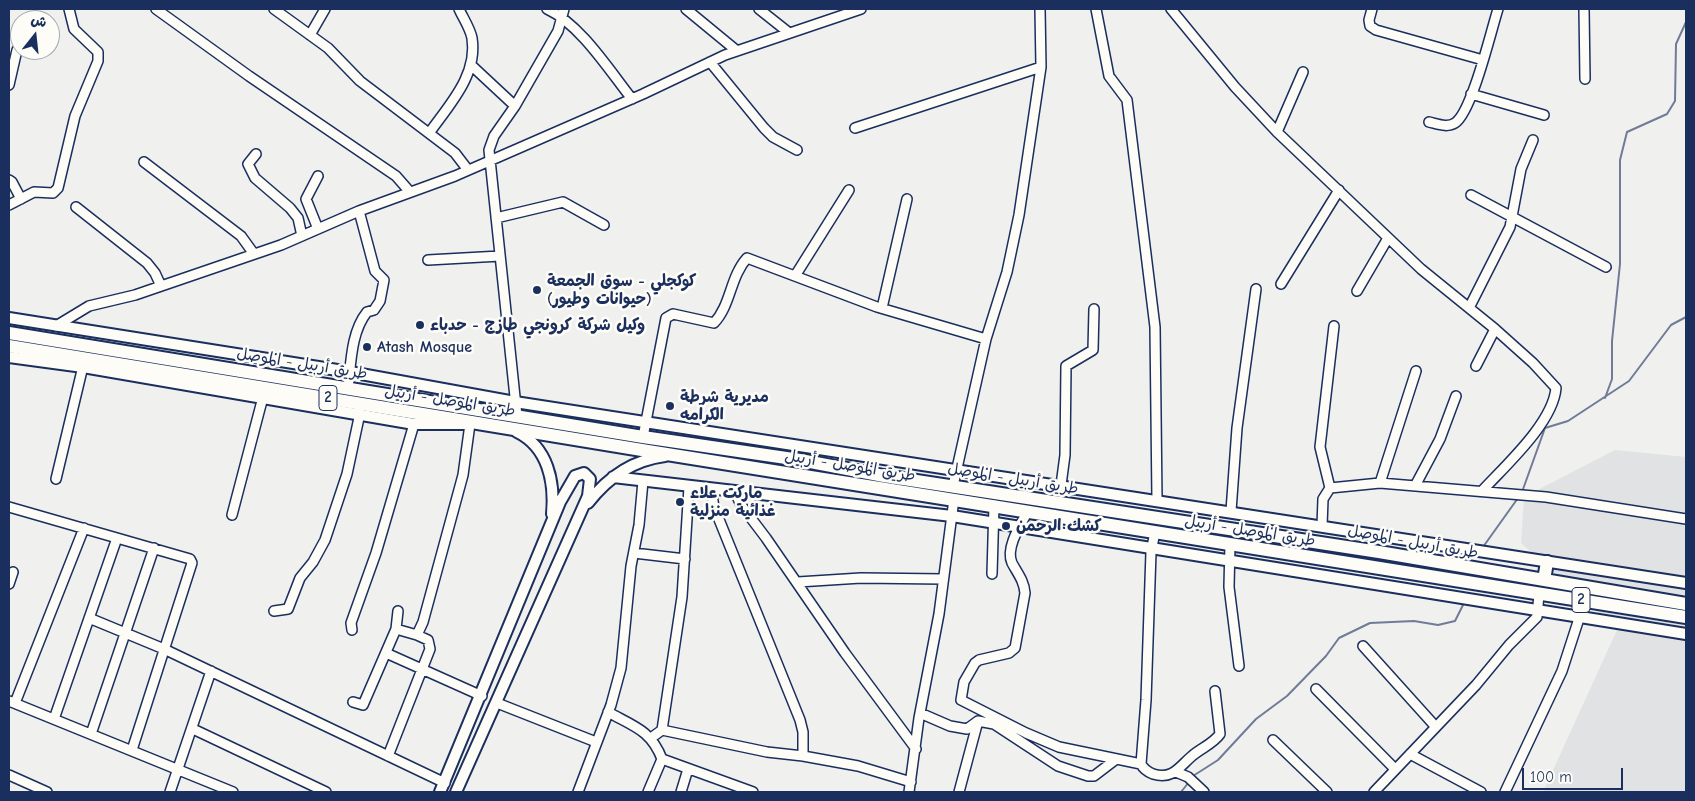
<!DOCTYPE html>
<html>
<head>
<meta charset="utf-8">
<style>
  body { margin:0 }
  #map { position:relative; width:1695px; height:801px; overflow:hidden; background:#f0f0ee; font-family:"Comic Neue","Playpen Sans Arabic",sans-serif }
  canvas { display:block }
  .frame { position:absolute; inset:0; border:10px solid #1b2f5e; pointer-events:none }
  .north { position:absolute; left:10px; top:10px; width:50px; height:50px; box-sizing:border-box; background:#fdfcf7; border:1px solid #a3aaba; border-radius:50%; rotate:16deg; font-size:14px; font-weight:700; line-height:20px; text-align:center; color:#1b2f5e }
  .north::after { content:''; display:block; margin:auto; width:18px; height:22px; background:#1b2f5e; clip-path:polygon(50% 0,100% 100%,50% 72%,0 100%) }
  .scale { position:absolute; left:1522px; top:768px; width:101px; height:22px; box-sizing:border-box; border:2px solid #1b2f5e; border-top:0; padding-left:6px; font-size:15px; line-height:18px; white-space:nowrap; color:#1b2f5e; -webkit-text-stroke:4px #fdfcf7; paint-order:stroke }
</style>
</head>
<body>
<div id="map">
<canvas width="1695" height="801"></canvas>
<div class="frame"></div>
<div class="north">ش</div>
<div class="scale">100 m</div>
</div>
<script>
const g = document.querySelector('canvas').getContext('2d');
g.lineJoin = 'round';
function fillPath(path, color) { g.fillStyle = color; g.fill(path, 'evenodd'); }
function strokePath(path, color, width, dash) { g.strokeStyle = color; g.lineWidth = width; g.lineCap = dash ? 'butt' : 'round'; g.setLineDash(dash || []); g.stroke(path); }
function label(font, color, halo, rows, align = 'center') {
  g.font = font + ' "Comic Neue","Playpen Sans Arabic",sans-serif'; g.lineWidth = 5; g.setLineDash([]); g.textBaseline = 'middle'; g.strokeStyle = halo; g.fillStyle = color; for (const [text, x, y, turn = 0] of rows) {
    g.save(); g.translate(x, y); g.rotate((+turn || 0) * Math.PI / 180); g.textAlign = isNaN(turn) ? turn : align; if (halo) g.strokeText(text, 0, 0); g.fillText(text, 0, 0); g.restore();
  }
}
fillPath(new Path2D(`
  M1615,450l71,7v335h-143l74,-162 -96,-87 3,-46z`), '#e0e2e3');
strokePath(new Path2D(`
  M1605,398l7,-19v-38l8,-77v-104l7,-28 40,-18 8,-13 1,-57 10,-22
  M1522,492l23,-64 23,-7 61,-40 42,-56 15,-8
  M1483,547l35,-49
  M1193,776l25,-16 38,-41 31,-23 39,-40 13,-18 31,-15 44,-2 24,4 17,-4 10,-20
  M1181,792l8,-10`), '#6f7b97', 2);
const minor = new Path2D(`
  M156,9l93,67 147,100 14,16
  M274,9l54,39 32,33 95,72 13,17
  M547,9c33,15 62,61 85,90
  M686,9l51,42
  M759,9l29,23
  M1096,9l13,67 18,24 28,227 2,173
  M1171,9l64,78 42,45 144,137 74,60 38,34 23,25c-3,35 -51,78 -74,103
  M1372,9l-3,11 1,6 6,4 107,30
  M1584,9l1,70
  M310,35l15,-26
  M710,62l54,66 9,9 24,13
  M471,65l44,41
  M9,85l8,-35
  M1471,94l73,21
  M1429,122c9,2 18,6 26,1 17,-11 36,-92 43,-114
  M855,128l186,-61
  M430,132c19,-27 48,-57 42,-94 -2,-10 -9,-20 -13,-29
  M1277,132l26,-60
  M256,154l-8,10 7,14 35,30 8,10 4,18
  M144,162l97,74 13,18
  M9,180l3,2 9,17
  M1471,195l135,72
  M9,205l25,-13 19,1 5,-5 17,-72 23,-55v-9l-24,-23 -5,-20
  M76,207l71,56 8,10 6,13
  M496,218l67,-16 41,23
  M318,229l-12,-30 12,-23
  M428,260l72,-4
  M795,276l54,-86
  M1281,284l58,-94
  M1357,291l31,-53
  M882,308l25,-109
  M1469,308l41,-81 11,-58 12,-29
  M56,326l33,-20 46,-11 146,-50 78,-34 96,-35 188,-82 82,-39 136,-46
  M1476,366l19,-37
  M348,388c3,-25 3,-56 19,-76l7,-2 6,-9 4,-21 -9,-9 -16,-60
  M517,416l-28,-266 5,-14 21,-30 43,-75 6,-22
  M643,437l23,-119 7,-4 41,9c17,-18 16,-46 33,-65l130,49 109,32
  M56,479l28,-117
  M1380,483l36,-112
  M1061,485l4,-30 1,-89 27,-16 1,-41
  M953,486l33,-147 21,-67 12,-57 22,-148 -1,-58
  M1415,486l25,-47 16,-43
  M1330,488l50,-5 166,14 140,22
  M735,492l6,13 25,33 79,115 71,96
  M9,507l181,52 2,4 -60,187
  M1028,511c-7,13 -23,37 -16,52 6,11 12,18 13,30l-10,55 -6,5 -30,7 -4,3 -11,19 -3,18 65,33 33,14 82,17c3,6 7,8 12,10 20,6 26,-7 39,-18 9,-8 21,-12 28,-22l-5,-43
  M1231,511l6,-83 19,-139
  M232,515l31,-118
  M1322,526l1,-27 7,-11 -10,-41 14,-121
  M1230,544l-1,43 10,79
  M634,553l51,6
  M992,574l2,-69
  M798,582l63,-4 82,1
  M9,584l4,-12
  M274,611l14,-2 12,-31 13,-16 12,-22 22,-66 13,-61
  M89,618l75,31 281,134
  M396,629l21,6
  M352,630l-1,-7 25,-70 38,-129
  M1363,646l72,80
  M386,653l96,43
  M1316,689l79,80
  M9,701l224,91
  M353,702l10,3 33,-76 2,-18
  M15,703l69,-175
  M497,703l99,39
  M608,712c25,14 43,18 54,47l-14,33
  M920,713l30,13 17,3 11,-8 16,3 64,42 30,10h6l21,-16
  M54,719l63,-181
  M193,729l133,63
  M662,730l105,22 36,4v-24l-3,-12 -86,-213 -3,-18
  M91,734l63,-186
  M651,738l11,-8 20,-133 7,-110
  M1273,740l54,52
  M1410,754l71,38
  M388,756l42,-107 -2,-9 -11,-5 6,-13 40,-147 7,-51
  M803,756l55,10 53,16
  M662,759l91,33
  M1141,764l5,-64 5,-148 4,-20
  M1176,772l12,5 16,15
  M9,775l38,17
  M170,792l41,-121
  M578,792l33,-87 10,-37 10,-102 8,-41 4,-44
  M681,792l7,-23
  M909,792l10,-74 20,-104 15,-115
  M959,792l19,-71
  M1374,792l102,-107 33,-40 28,-28 2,-23
  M1505,792l57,-121 23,-71`);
const major = new Path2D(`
  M9,318l341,54 165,30 1171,181
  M9,357l74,10 331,57h51
  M517,432c31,15 38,50 35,82
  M613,477l339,39 734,118
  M588,503c20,-26 45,-43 77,-47
  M440,792l120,-290 15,-26 9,-3 6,6 -2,17 -132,296`);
const highway = new Path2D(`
  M9,333l634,104 157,23 84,16 495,76 307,52
  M9,346l639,105 1038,166
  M1544,580l3,-18`);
strokePath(minor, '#1b2f5e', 12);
strokePath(major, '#1b2f5e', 14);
strokePath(highway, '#1b2f5e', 16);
strokePath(minor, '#fdfcf7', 9);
strokePath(major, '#fdfcf7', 10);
strokePath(highway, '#fdfcf7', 12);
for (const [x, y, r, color] of [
  [537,290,5,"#1b2f5e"],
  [420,325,5,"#1b2f5e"],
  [367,347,5,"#1b2f5e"],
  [670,406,5,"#1b2f5e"],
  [680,502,5,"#1b2f5e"],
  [1006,526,5,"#1b2f5e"]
]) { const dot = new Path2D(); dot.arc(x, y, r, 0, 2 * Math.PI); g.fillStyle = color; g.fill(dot); strokePath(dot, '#fdfcf7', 2); }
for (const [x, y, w] of [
  [328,398,18],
  [1581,600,18]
]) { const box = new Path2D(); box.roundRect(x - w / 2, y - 12.5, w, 25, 4); g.fillStyle = '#fdfcf7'; g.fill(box); strokePath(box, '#1b2f5e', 1); }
label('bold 15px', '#1b2f5e', null, [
  ["2",328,398],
  ["2",1581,600]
]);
label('bold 16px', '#1b2f5e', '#fdfcf7', [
  ["كوكجلي - سوق الجمعة",547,281],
  ["(حيوانات وطيور)",547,299],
  ["وكيل شركة كرونجي طازج - حدباء",430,325],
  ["Atash Mosque",377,347],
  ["مديرية شرطة",680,397],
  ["الكرامه",680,415],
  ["ماركت علاء",690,493],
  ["غذائية منزلية",690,511],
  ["كشك الرحمن",1016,526]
], 'left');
label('16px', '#1b2f5e', '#fdfcf7', [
  ["طريق أربيل - الموصل",302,364,9],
  ["طريق الموصل - أربيل",450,401,9],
  ["طريق الموصل - أربيل",850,466,9],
  ["طريق أربيل - الموصل",1013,479,9],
  ["طريق الموصل - أربيل",1250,531,9],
  ["طريق أربيل - الموصل",1413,542,10]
]);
</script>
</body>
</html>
